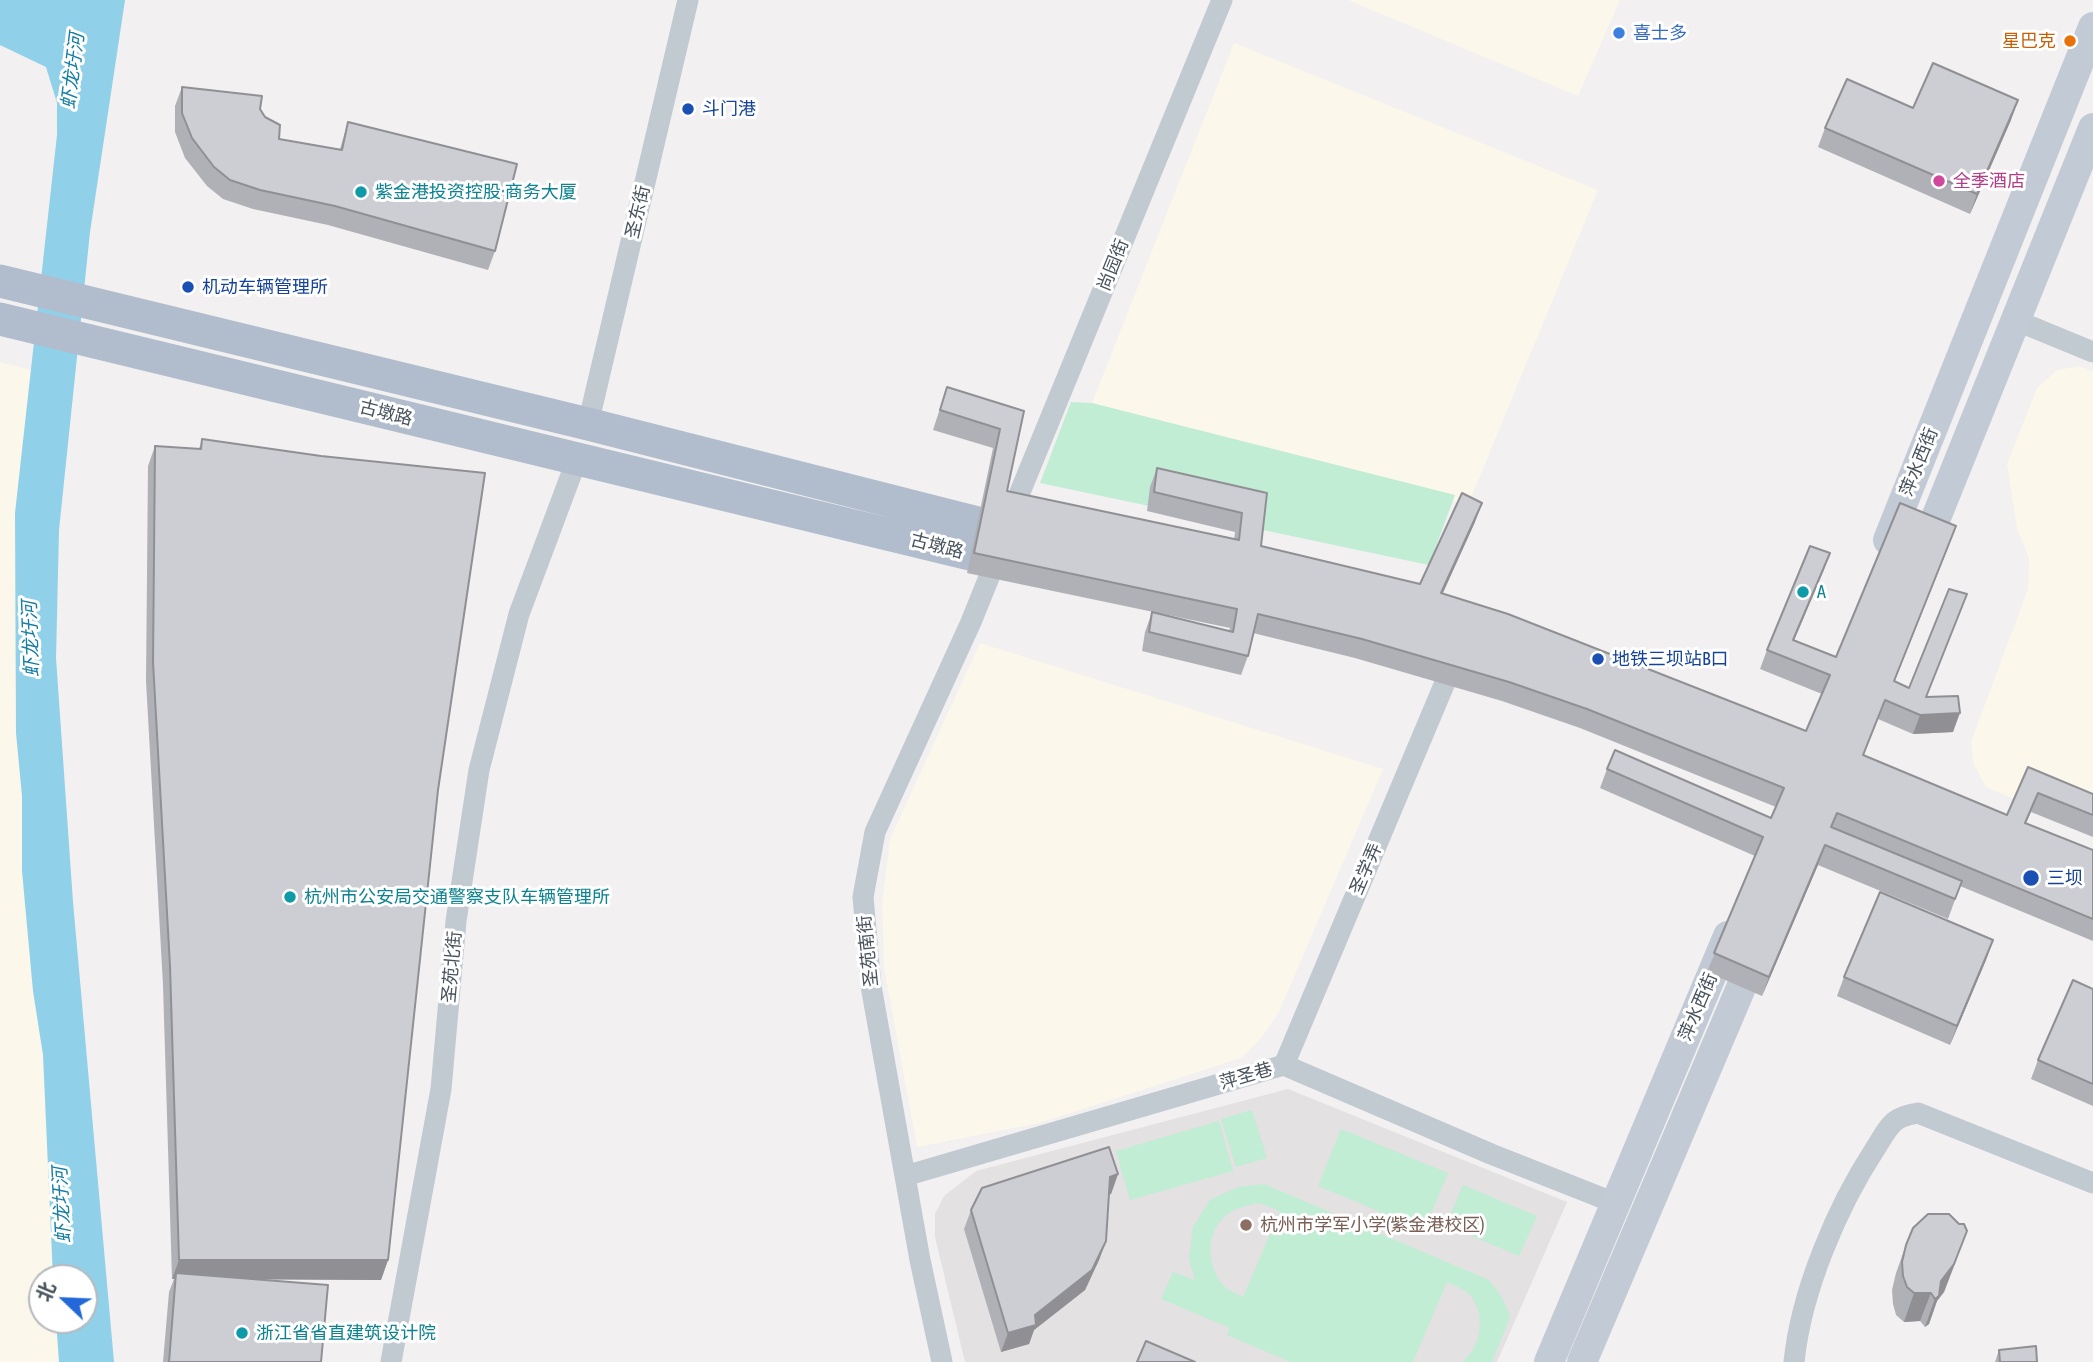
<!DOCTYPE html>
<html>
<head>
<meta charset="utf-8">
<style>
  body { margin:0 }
  #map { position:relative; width:2093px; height:1362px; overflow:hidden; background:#f2f0f0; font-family:"Asap Condensed","Noto Sans SC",sans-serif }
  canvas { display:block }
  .north { position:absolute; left:28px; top:1264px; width:70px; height:70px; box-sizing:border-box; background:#fff; border:2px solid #b6babe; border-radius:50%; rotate:293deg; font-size:19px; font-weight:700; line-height:28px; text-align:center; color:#48525c }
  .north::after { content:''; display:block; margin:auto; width:24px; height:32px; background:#2268d9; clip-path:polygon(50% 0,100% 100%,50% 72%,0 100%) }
</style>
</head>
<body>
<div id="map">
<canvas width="2093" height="1362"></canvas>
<div class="north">北</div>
</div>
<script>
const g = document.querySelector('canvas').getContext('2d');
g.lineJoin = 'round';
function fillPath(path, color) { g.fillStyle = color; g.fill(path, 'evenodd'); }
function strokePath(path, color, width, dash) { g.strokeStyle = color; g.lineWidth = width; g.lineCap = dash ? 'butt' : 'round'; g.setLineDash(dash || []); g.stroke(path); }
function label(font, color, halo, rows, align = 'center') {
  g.font = font + ' "Asap Condensed","Noto Sans SC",sans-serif'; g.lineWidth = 6; g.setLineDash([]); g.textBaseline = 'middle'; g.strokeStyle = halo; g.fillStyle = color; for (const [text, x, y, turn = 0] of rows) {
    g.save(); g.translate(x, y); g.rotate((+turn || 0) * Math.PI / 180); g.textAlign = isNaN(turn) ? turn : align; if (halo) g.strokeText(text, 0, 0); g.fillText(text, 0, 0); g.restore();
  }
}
fillPath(new Path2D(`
  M1348,0h272l-42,96z
  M1234,43l364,147 -130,315 -376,-102z
  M0,362l46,12 19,904h-23v42h26l3,42h-71z
  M2080,366l13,6v461l-107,-46 -12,-22 -3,-23 57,-153 1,-31 -12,-30 -10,-64 30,-76 20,-18z
  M980,643l403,126 -104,243 -19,28 -19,18 -201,65 -123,24 -33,-180 -2,-63 8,-65z`), '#fbf7ea');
fillPath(new Path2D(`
  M1288,1089l279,113 -70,160h-532l-30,-125v-23l9,-18 32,-25z`), '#e3e1e1');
fillPath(new Path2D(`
  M1071,402l21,1 363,92 -26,70 -389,-82z
  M1252,1110l15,48 -31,9 -15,-48z
  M1219,1121l14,50 -103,29 -14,-49z
  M1341,1129l107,44 -24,57 -106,-44z
  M1264,1184l225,96 13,17 8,20 -18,45h-30c19,-14 24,-46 9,-66 -5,-6 -16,-10 -24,-14l-34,80h-122l-64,-27 3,-7 -69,-29 12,-27 22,8 -6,-21 4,-32 17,-27 28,-13zM1259,1203l21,8 -37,86c-6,-3 -14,-6 -19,-11 -18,-19 -19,-56 4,-72 9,-7 20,-8 31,-11z
  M1463,1185l74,31 -18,40 -73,-31z`), '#c0edd4');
fillPath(new Path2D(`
  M0,0h125l-35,232 -31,298 -3,128 17,244 41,460h-55l-3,-42h28v-42h-31l-10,-223 -10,-64 -11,-120v-75l-6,-63 -1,-220 42,-378v-32l-11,-36 -46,-22z`), '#90d0e8');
strokePath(new Path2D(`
  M2015,320l78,32
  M588,424l100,-424
  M1009,519l213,-519
  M1284,1065l165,-392
  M905,1176l379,-111 207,89 124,49
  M391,1362l50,-273 15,-168 23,-151 40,-156 58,-155
  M942,1362l-22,-102 -49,-274 -8,-89 12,-65 96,-210 25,-62
  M1794,1362c7,-70 43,-155 81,-213 6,-9 11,-20 19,-27 7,-6 14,-7 24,-9l175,70`), '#c1c9d1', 21);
strokePath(new Path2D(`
  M1888,540l205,-513
  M1921,555l172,-427
  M1549,1362l179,-426
  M1582,1362l175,-412`), '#c1cad5', 30);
strokePath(new Path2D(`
  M0,281l588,143 433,110
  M0,319l1015,246`), '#b1bdcd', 33);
fillPath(new Path2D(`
  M182,87l78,22 19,30 61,10 8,-27 147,129 -7,19 -160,-45 -75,-16 -30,-10 -16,-13 -22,-28 -10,-26v-26z
  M1913,108l98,12 -41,94 -152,-67 7,-19z
  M947,387l77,24 -17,80 227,49 1,-8 -88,-21 3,-24 7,-19 110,25 -6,53 159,38 55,-62 -32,71 363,138 16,-37 -62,-25 7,-19 63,-97 -36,87 42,17 113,-112 -55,136 15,7 58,-94 -41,103 27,35 -40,2 -35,-15 -14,36 143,60 21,-48 65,27v43l-62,-25 -5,11 67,27v91l-133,-55 -12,33 -130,-54 -56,131 -55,-24 48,-116 -155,-68 7,-19 164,49 5,-11 -196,-79 -78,-27 -147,-43 -102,-25 -5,23 -7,19 -99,-24 3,-19 7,-20 77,19 1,-3 -263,-55 26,-125 -60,-18z
  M202,439l236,351 -50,470 -7,20 -130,-1 70,83h-158l6,-70 5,-13h-2l-9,-294 -17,-304 2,-215 7,-20 44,3z
  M1986,960l-36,85 -113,-49 7,-19z
  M2093,989v117l-62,-27 7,-19z
  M1118,1174l-7,20h-2l-3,47 -7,19 -14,30 -51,40 -5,14 -28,8 -37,-123 7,-19z
  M1906,1245l51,14 -13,33 -7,9 -8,23 -4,3 -5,-6 -16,1 -8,-7 -3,-11 -1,-14 4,-17z
  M1999,1350l38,12h-42z`), '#b0b1b6');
fillPath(new Path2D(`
  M2018,100l-7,20 -41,94 7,-20z
  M1482,503l-7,19 -41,90 7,-19z
  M1956,526l-7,19 -62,155 7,-19z
  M1830,553l-7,19 -37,87 7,-19z
  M1960,713l-7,19 -40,2 7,-19z
  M1825,845l-7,20 -56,131 7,-19z
  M1993,940l-7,20 -36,85 7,-19z
  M1118,1174l-7,20 -8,2 7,-19z
  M1967,1231l-23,61 -7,9 -8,23 -4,3 16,-46z
  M1106,1241l-7,19 -14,30 -51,40 -5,14 -28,8 7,-19 27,-18z
  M179,1260h209l-7,20 -205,-1v-6l-2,6h-2z
  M1914,1293h17l-11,28 -16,1z`), '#909094');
const building = new Path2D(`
  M1933,63l85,37 -41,94 -152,-66 22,-49 66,29z
  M182,87l80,9 -2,13 5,8 15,8 -1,14 63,11 6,-28 169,42 -22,87 -160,-45 -75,-16 -30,-10 -16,-13 -22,-29 -10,-25z
  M947,387l77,24 -17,80 232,49 3,-27 -88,-21 3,-24 110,25 -6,53 159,38 42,-91 20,10 -41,90 67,21 298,117 24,-56 -63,-25 43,-104 20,7 -37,87 43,17 64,-154 56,23 -62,155 15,7 40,-99 18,5 -41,103 32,-1 2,17 -40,2 -35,-15 -22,55 144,60 21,-48 65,27v21l-55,-22 -13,30 68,27v69l-256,-106 -6,14 131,54 -7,18 -130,-54 -56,132 -55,-24 49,-116 -156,-68 8,-19 156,68 13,-30 -197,-79 -78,-27 -147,-43 -104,-25 -10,42 -99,-24 3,-20 81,20 4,-23 -263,-56 26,-124 -60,-19z
  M202,439l119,17 164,17 -47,317 -50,470h-209l-9,-294 -17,-304 2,-216 46,3z
  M1880,892l113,48 -36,86 -113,-49z
  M2073,980l20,9v95l-55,-24z
  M1109,1147l9,27 -8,3 -4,64 -14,29 -57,45 1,10 -28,8 -37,-123 11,-22z
  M1928,1214h21l10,10h5l3,7 -13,33 -13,17 -2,15 -4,3 -4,-6h-17l-7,-6 -4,-11 -1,-14 4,-17 7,-17z
  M176,1273l152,12 -7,77h-152z
  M1146,1341l49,21h-58z
  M2036,1346l1,16h-37l-1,-12z`);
fillPath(building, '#cdced4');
strokePath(building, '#909094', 2);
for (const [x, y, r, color] of [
  [1619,33,7,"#3f7fe0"],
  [2070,41,7,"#e8710a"],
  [688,109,7,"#1a4fb4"],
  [1939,181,7,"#d1479c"],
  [361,192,7,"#0f9aa8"],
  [188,287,7,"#1a4fb4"],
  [1803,592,7,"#0f9aa8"],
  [1598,659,7,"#1a4fb4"],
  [2031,878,9,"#1a4fb4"],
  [290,897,7,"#0f9aa8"],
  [1246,1225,7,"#8d6e63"],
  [242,1333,7,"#0f9aa8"]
]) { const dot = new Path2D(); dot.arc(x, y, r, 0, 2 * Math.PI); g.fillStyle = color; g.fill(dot); strokePath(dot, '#fff', 2.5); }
label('18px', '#366cbe', '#fff', [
  ["喜士多",1633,33]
], 'left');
label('18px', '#c56008', '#fff', [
  ["星巴克",2056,41]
], 'right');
label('18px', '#164399', '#fff', [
  ["斗门港",702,109],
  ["机动车辆管理所",202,287],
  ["地铁三坝站B口",1612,659],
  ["三坝",2047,878]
], 'left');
label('18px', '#b23c85', '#fff', [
  ["全季酒店",1953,181]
], 'left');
label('18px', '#0d838f', '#fff', [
  ["紫金港投资控股·商务大厦",375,192],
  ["A",1817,592],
  ["杭州市公安局交通警察支队车辆管理所",304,897],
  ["浙江省省直建筑设计院",256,1333]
], 'left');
label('18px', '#48525c', '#fff', [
  ["圣东街",638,212,-77],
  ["尚园街",1113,265,-68],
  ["古墩路",386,413,14],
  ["萍水西街",1919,462,-68],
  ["古墩路",937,546,14],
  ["圣学弄",1366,869,-67],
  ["圣苑南街",868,951,-96],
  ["圣苑北街",452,967,-85],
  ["萍水西街",1698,1007,-67],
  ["萍圣巷",1246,1076,-16]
]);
label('18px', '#785e54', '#fff', [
  ["杭州市学军小学(紫金港校区)",1260,1225]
], 'left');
label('italic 19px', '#147da4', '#fff', [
  ["虾龙圩河",73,71,-83],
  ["虾龙圩河",31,639,-92],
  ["虾龙圩河",62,1205,-93]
]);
</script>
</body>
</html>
